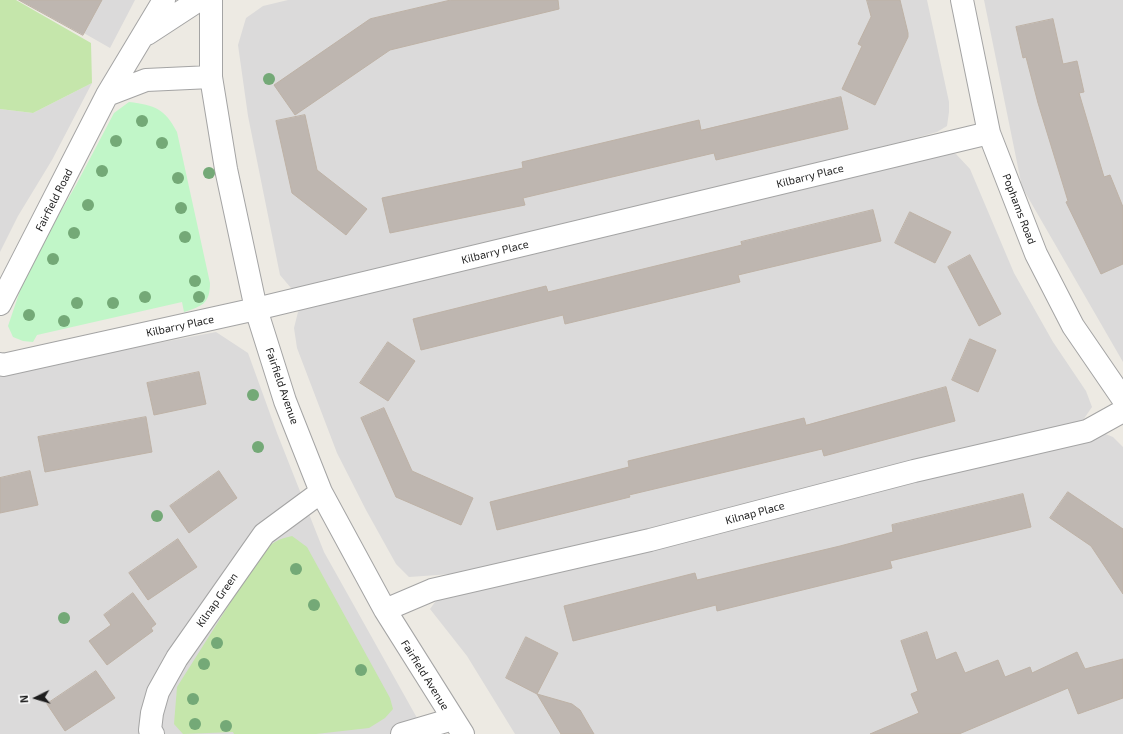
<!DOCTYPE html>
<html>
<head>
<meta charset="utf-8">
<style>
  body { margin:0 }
  #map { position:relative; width:1123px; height:734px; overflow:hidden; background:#edeae3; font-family:"Exo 2",sans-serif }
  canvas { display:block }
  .north { position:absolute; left:16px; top:678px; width:40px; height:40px; -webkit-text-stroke:3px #fff; paint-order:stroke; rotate:265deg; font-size:11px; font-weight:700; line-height:16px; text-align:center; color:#1d1d1d }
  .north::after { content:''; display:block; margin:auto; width:14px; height:18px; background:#1d1d1d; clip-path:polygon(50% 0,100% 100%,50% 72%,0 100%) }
</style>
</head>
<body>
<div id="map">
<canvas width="1123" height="734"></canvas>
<div class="north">N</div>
</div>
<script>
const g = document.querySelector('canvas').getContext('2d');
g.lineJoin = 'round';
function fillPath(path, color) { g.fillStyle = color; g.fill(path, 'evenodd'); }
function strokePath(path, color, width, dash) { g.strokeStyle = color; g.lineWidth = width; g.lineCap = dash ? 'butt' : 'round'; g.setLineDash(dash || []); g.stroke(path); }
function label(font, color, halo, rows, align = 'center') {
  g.font = font + ' "Exo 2",sans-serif'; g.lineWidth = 3.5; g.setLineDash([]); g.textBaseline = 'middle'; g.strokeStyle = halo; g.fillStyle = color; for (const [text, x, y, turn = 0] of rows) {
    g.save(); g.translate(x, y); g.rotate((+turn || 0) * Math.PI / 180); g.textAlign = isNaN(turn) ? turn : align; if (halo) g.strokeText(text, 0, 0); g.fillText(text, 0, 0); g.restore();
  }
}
fillPath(new Path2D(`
  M26,0h109l-25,48z
  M288,0h639l22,102v10l-2,14 -10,6 -35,10 -597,147 -14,-1 -11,-13 -32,-159 -10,-71 8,-27 17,-12z
  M984,0h139v362l-101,-175z
  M92,83l-40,77 -34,56 -18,36v-143l33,4z
  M939,152l17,2 14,15 44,104 39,69 33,49 6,16 -11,16 -517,126 -112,25 -43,3 -13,-13 -30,-54 -29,-57 -40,-105 -3,-20 4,-16 11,-9z
  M216,332l32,21 29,80 47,119 102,182h-426v-363l26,-3z
  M1103,433l10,4 10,10v287h-608l-48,-78 -37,-47 8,-11z`), '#dbdada');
fillPath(new Path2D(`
  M0,0h16l75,43 1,40 -59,30 -33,-4z
  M292,536l15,11 83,151 3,11 -8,9 -16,10 -53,6h-82l-1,-2 -50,2 -9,-10 3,-37 84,-133c10,-11 17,-15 31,-18z`), '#c5e6ab');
fillPath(new Path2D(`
  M129,102c26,3 36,7 48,30l33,151c0,21 -8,23 -26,29l-2,-10 -145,33 -4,7 -10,-1 -10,-4 -5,-11 19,-56 49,-85 38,-72z`), '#c1f6c8');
const building = new Path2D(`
  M19,0h83l-19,35z
  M451,0h107l1,9 -169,41 -95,65 -21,-30 96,-66z
  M867,0h33l8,33v4l-33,68 -33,-16 20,-43 -4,-2 13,-27z
  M1053,19l10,45 14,-3 7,31 -5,1 25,84 6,-2 13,32v57l-22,10 -35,-72 2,-1 -30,-98 -12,-46 -3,1 -7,-31z
  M841,97l7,32 -132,31 -2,-7 -191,45 2,7 -135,28 -8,-35 141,-30 -1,-6 177,-42 2,10z
  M305,115l12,55 50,39 -21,26 -54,-42 -16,-72z
  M873,210l8,31 -143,34 2,7 -175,42 -2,-9 -142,35 -8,-31 133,-33 2,6 194,-47 -1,-3z
  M910,212l41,20 -16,31 -40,-20z
  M970,255l31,59 -22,12 -31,-59z
  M970,339l26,11 -18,42 -26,-12z
  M388,342l27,19 -27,40 -28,-18z
  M199,372l7,32 -52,11 -7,-32z
  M946,387l9,34 -131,35 -2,-7 -193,46 1,2 -133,33 -7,-28 139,-35 -1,-6 176,-43 2,7z
  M384,408l28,63 61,27 -12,27 -65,-28 -35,-79z
  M146,417l6,35 -107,20 -7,-35z
  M30,471l8,34 -38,8v-35z
  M219,471l18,27 -48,35 -19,-27z
  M1068,492l55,37v65l-32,-48 -41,-28z
  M1023,494l8,33 -141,34 2,7 -175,43 -1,-6 -143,36 -9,-35 131,-33 2,7 143,-34 53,-14 -1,-7z
  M178,539l19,28 -49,33 -19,-27z
  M133,593l23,31 -5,4 2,3 -46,34 -18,-24 22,-16 -7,-10z
  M927,632l9,28 20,-8 9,21 33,-13 7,17 25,-10 2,6 45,-21 8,17 38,-10v39l-45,16 -10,-26 -109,46h-89l49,-21 -8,-19 7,-3 -17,-50z
  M526,637l32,16 -21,41 35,10 8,6 14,24h-33l-24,-40 -31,-16z
  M96,671l19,27 -50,33 -18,-27z`);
fillPath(building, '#beb6b0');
strokePath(building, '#beb2a6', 1);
const minor = new Path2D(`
  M211,0v77l15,92 30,140 29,92 36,91 64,118 78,124
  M962,0l27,133 47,121 37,72 50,73
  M147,34l52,-34
  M107,95l39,-15 65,-3
  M0,304l107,-209 57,-95
  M0,364l3,1 253,-56 733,-176
  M385,610l47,-20 218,-50 264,-69 173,-40 36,-20
  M153,734l-3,-4 2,-17 6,-21 19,-34 87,-124 57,-42
  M402,734l51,-15`);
strokePath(minor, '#a4a4a4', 24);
strokePath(minor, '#fff', 22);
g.fillStyle = '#74a977';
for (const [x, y] of [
  [269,79],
  [142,121],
  [116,141],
  [162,143],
  [102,171],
  [209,173],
  [178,178],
  [88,205],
  [181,208],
  [74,233],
  [185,237],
  [53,259],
  [195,281],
  [145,297],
  [199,297],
  [77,303],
  [113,303],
  [29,315],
  [64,321],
  [253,395],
  [258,447],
  [157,516],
  [296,569],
  [314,605],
  [64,618],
  [217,643],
  [204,664],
  [361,670],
  [193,699],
  [195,724],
  [226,726]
]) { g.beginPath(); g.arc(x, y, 6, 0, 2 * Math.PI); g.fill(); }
label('11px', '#1d1d1d', '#fff', [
  ["Kilbarry Place",810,176,-14],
  ["Fairfield Road",54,200,-63],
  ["Pophams Road",1019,209,69],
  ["Kilbarry Place",495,252,-14],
  ["Kilbarry Place",180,326,-12],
  ["Fairfield Avenue",282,386,71],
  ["Kilnap Place",755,513,-15],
  ["Kilnap Green",217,600,-55],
  ["Fairfield Avenue",425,675,58]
]);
</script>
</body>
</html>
